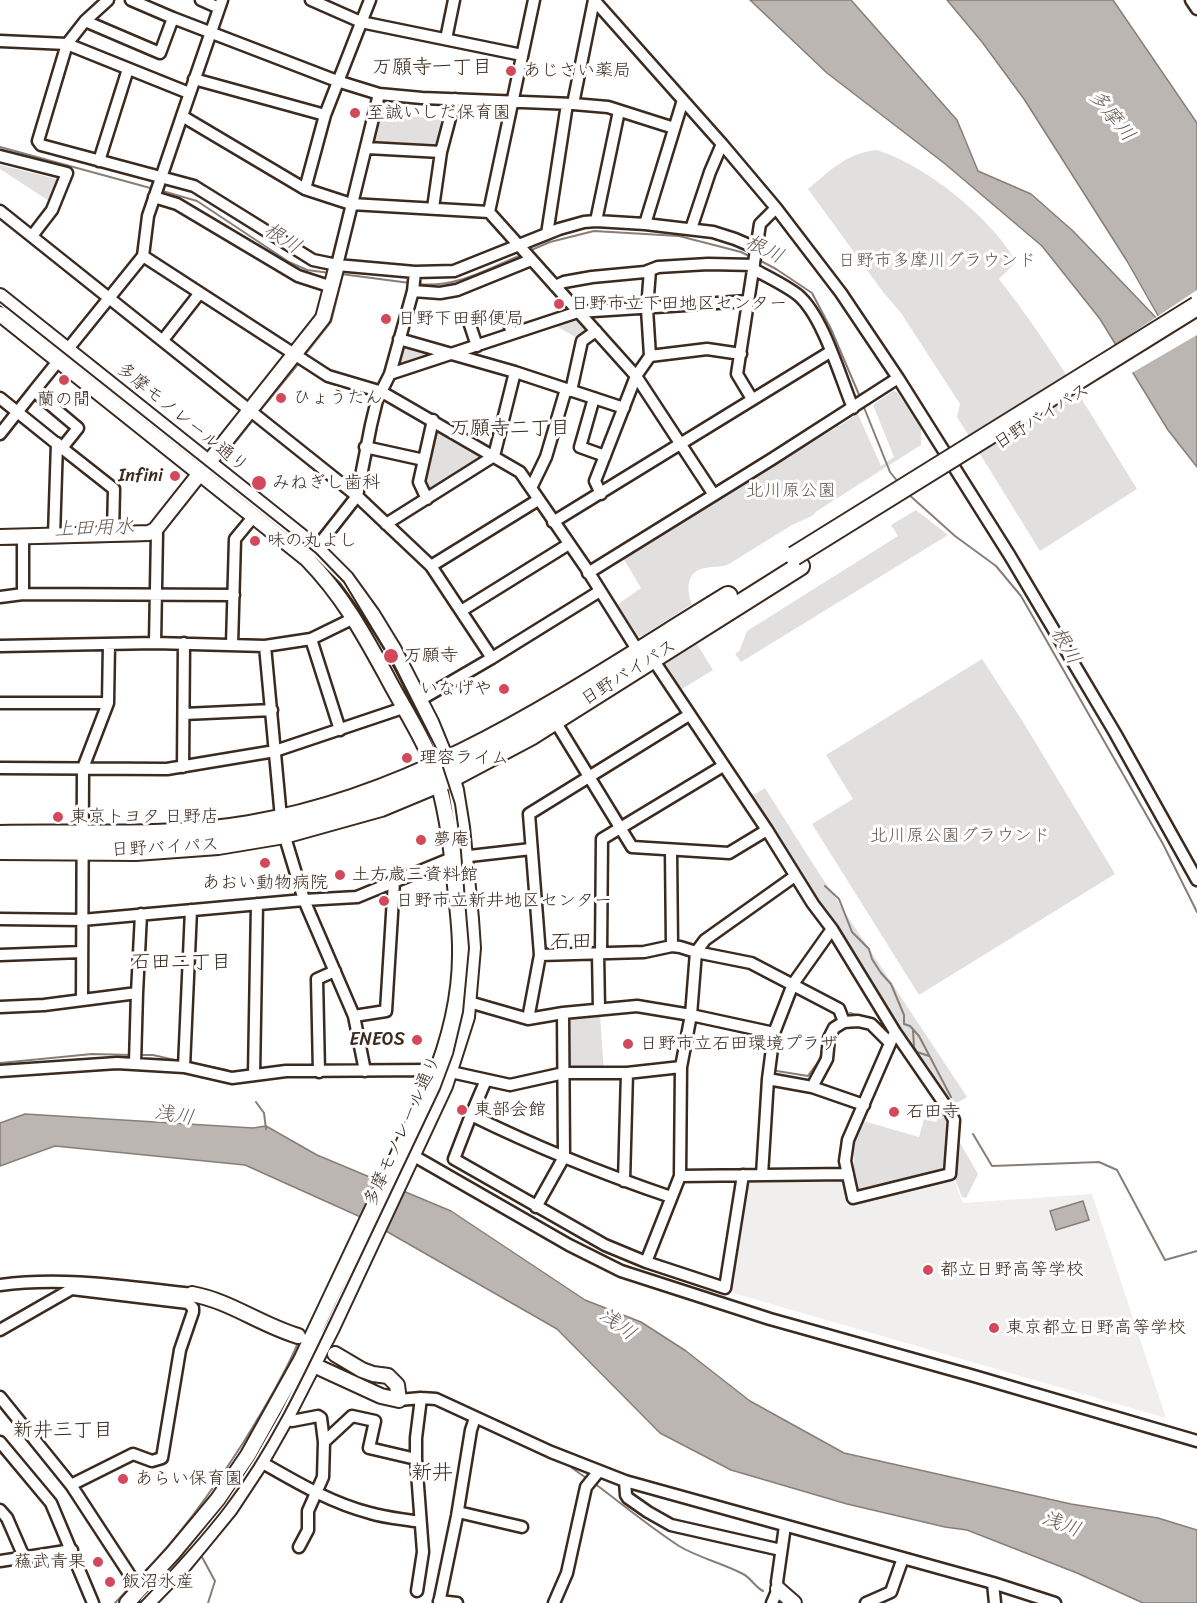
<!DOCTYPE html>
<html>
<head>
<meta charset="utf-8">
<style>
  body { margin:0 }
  canvas { display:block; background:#fff }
</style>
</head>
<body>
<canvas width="1197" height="1603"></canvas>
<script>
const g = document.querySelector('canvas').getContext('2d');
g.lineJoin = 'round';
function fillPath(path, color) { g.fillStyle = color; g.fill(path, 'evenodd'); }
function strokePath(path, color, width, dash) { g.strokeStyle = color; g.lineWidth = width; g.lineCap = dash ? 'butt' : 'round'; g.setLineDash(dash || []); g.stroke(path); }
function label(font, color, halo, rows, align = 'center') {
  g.font = font + ' Sriracha,"Klee One",sans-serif'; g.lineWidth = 6; g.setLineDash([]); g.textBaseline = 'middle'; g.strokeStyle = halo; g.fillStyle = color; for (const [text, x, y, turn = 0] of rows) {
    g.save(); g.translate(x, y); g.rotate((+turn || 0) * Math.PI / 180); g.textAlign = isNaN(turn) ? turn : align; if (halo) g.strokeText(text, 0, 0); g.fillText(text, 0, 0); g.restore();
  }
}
fillPath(new Path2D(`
  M745,1177h99l2,29 107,-28 10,25 129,-9 74,224 -440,-127z`), '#f1efee');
fillPath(new Path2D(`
  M377,112l64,8 -3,25 -68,-2z
  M876,150c47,13 117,69 140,112l-17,17c52,66 94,139 138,210l-97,62 -83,-134 3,-13 -59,-91 -18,-21 -75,-103c23,-19 37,-35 68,-39z
  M0,165l57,14 -8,22 -49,-32z
  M578,312l18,19 -14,10 -29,-17z
  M403,346l27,8 1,2 -34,11z
  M893,391l4,1 24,35v18l-104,66 -5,5 -20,9 -63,39c-8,4 -15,2 -24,4 -19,3 -19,22 -13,36l-50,32h-5l-20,-31 24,-17 -18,-30 235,-144 23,52 13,-9 -21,-52z
  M433,420l61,36 -67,43 -8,-17z
  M916,510l32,25 -207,127 -6,-8 5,-4 7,-19 151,-95 -7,-11z
  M697,644l16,26 -33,20 -15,-22v-4z
  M982,659l41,63 92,152 -196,121 -107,-171 41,-25 -27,-44z
  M765,788l50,79 152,230 -17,10 -200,-310z
  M600,1014l4,59h-40l1,-57z
  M940,1112h3l6,11 -4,46 -3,4 -76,20 -9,-4c-6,-14 -3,-54 3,-69l59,17 5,-18 12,3z
  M955,1141h4l19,33 -12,24 -4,-1 -9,-23z`), '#e2e0de');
const water = new Path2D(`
  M750,0h101l106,120 21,51 53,23 42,37 91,95 -37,-65 -103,-162 -42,-57 -35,-42h166l84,123v344l-29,-37 -68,-111 -58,-73 -98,-83 -117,-90z
  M25,1114l228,14 13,-2 51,29 134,56 134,89 56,22 45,29 64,50 94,52 227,51 87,14 39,12v73h-54l-66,-30 -110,-43 -22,-3 -98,-23 -116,-34 -71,-37 -103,-104 -192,-110 -120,-54 -190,-19 -55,20v-43z
  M1083,1201l6,19 -33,10 -6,-19z`);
fillPath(water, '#bcb6b3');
strokePath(water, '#887e77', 1.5);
fillPath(new Path2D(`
  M1197,290v45l-67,39 -17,-28z`), '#fff');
strokePath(new Path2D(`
  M0,147l154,42
  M159,190l38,11 92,61 18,8 23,3
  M529,251l21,-9 44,-11 85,5 62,16 10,5
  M759,260l17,9 36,24 19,36 29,68
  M341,274l69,9
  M419,284c37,4 69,-15 102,-29
  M304,356l27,-34 12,-48
  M863,405l27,67 8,10
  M259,412l40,-49
  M222,459l32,-40
  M907,493l48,43 41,30 25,30 142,248 34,68
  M160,533l5,-3 35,-44
  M27,544l120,-3 5,-3
  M0,545h18
  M825,886l14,13 13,33 17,17 3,10 9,14 10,11 13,31v9l6,2 9,10 32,61
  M557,949l37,-1
  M850,1013l17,5
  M596,1015l15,-1
  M880,1026l10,6
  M913,1030l1,17 3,5 12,4
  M137,1055h16l26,6
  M188,1062l39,8
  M0,1063l92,-9 40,1
  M777,1071l31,5c3,-5 8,-10 11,-16 8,-17 0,-30 18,-42
  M256,1102l8,11 2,16
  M973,1134l19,32 107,-4 18,8 48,90 32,-9
  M572,1468l17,12
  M594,1483c28,21 56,44 85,63 20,12 43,17 64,28 8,4 12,13 20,17
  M202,1557l13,24 -7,22
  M140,1576c40,-40 72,-85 103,-133 20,-32 40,-65 55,-100l2,1
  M115,1603l14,-15`), '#887e77', 2);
const street = new Path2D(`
  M108,0l-23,21 -18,23 -29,97 3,4 153,41 119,74 24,5 78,7 39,-1 105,-42 25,-7 12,-1 49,3 68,8 22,7 21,9
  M131,0l42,18 164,63 42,13 43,4 151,6 35,3 66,21
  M201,0l18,8
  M222,0l-40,116 123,73 46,15 138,8 147,164 78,119
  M311,0l50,22 161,33
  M594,0l128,144 54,64 65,85 57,85 112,178 105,177 82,147
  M1191,0l6,9
  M85,21l75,32 13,-35
  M446,39l8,-39
  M0,41l67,3 122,49
  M194,79l131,36
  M573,104l21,-104
  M367,148l74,4
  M0,156l67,17 -15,37 -20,26
  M99,161l29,-92
  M305,189l20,-74 45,-115
  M154,197l23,7 121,72 34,11
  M433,208l8,-56 14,-53
  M0,211l357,285 74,70 61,92
  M489,212l45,-212
  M596,221l23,-110
  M645,224l38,-124
  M691,229l19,-57 12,-28
  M547,234l20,-130
  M143,256l185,120 54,16 138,80 66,96 52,83
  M337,265l42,-171
  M753,269c15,8 32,16 45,26 25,21 42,82 55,113
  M555,286l9,-4 28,-5 53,-5 13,-5 50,-3 46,1
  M413,291l27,2 17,-3 74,-30
  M507,318l5,15
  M470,325l7,21
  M399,339l116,33 109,36
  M163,340l36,-46
  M650,356l-3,-47 3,-39
  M390,374l188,-62 170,-11
  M571,391l11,-50 14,-10
  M0,398l62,50 16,-20 -44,-37 109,-135 5,-40 34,-100
  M594,398l-14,49 25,9
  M752,399l-15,-25 23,-150 16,-16
  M0,434l34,-43
  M365,447l59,13
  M62,448l52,41 -1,45
  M531,488l15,-31 20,-68
  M601,494l-6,-13 41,-105 14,-20 57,-7 34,5
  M427,499l-8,-17 14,-62
  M553,522l277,-170
  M386,524l108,-68 21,-84
  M155,530l2,3 -2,110
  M54,536l3,-93
  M313,552l44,-56 14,-71 6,-25 13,-26 23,-83 2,-19
  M431,566l107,-66
  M588,573l184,-114 126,-81
  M23,594l211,1
  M0,597l23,-3v-58
  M461,611l108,-67
  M311,639l29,91
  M232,645l3,-106 19,-23
  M0,646l155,-3 110,3 46,-7 43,-21
  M265,646l16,172
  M652,658l115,172 46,74 19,25 63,103 55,80 4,8 -4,54 -97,24 -8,-37 3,-21 47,-108
  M420,700l72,-42 108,-67
  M0,703h108
  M184,714l88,-4
  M555,721l77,126 97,6 38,-23
  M183,767l1,-124
  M0,768l167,1 108,-18 128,-43
  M284,834l20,66 50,116 11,55
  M671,850l1,96
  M0,919l82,1 222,-20 53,-3 95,-39 79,-9
  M598,953l1,56
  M601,953l1,-114 121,-73
  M0,955l82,-3
  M540,955l104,-3 28,-6 8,1 16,5 55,11 88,46 5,13
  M137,993l4,-79
  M82,1000l1,-232 25,-65 1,-59
  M469,1002l59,17
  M0,1007l44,-2 93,-12 -2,70
  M563,1013l-35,6 12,-64 -11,-141 160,-99
  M354,1016l32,-5 8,-129
  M184,1067l7,-157
  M0,1071l117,-8 67,4 48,11 54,-7 145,-1 20,2 59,13 54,-12h63l54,-6
  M319,1072l-2,-93 18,-8
  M254,1075l3,-171
  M768,1079l44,8 52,18
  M812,1087l15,-28 2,-21 5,-10 10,-6 14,-1 13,3 18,18
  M471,1115l15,-35
  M407,1152l162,93 52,26 149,48 204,57 223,65
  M762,1175l6,-96 6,-46 19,-49 39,-55
  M680,1176l168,-2
  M624,1181l3,-108
  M671,1197c-68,-23 -135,-50 -200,-82l-17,44 151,86 41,17 34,-86 1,-109 10,-52 5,-63 9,-12 90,-64
  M536,1207l28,-50 -1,-144 74,-7 54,9 83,18
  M646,1262l79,26 18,-113
  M0,1285c64,-9 128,2 192,9
  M0,1330l75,-43
  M0,1397l71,88 68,104
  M399,1400l22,-2 15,1 115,53 74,29 368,102 62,20
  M286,1418l6,3 26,-5 3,2 3,24 -1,35 -15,34v19l-9,17
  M0,1442l51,61 42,100
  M324,1442l28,-26 23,5 -6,27 47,11
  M261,1462c35,20 70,41 109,51 16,5 34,6 50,9
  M625,1481l1,14 2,3 20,14 23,13 110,25
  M71,1485l62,-31 19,7 10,-3 18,-108 13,-38v-4l-5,-5 -116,-14
  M0,1510l7,8 17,39
  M458,1512l64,15
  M0,1561l72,-11
  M993,1583l2,20
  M417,1591l6,-39 -7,-93v-21l5,-40
  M439,1601l18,2
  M439,1603l18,-87 14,-86 4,-12
  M554,1603l13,-30 19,-86 13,-16
  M772,1603l6,-14 -1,-7 8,-56
  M866,1603l25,-11 12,-34`);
const secondary = new Path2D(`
  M0,296l316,252 30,30 26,36 22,36 37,72 16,39 9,29 6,37 9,92 2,29 -6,69 -22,69 -113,242 -46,90 -25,44 -31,47 -46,56 -37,38
  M0,314l307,245c35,36 55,72 79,116 14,27 31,53 43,80 15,38 21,80 25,120 2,24 6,49 6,73 1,47 -11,94 -29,137l-130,275 -53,95 -30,44 -45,54 -46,50
  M0,537l149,-4 6,-3 168,-212 14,-53
  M192,1294c38,7 69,31 106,42
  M307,1362l74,34 18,4 -2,-15 -9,-9 -15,-2 -11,-4 -27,-16
  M778,1589l16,14`);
const highway = new Path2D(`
  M0,835c83,-2 167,4 249,-10 178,-29 328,-137 479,-229
  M0,850l136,1 82,-6 66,-11 97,-27 72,-30 79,-42 268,-169`);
strokePath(street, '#3b2a1e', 15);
strokePath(secondary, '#3b2a1e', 18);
strokePath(highway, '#3b2a1e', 22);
strokePath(street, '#fff', 10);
strokePath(secondary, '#fff', 14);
strokePath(highway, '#fff', 18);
strokePath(new Path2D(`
  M0,302l316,251 28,29 49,81 45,89 17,52 5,36 9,108 -6,64 -10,42 -13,35c-34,72 -68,143 -102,215 -33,69 -66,141 -113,203 -26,34 -55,65 -85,96`), '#3b2a1e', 2);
const highwayBridge = new Path2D(`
  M794,556l403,-250`);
strokePath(highwayBridge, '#3b2a1e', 22, []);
strokePath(highwayBridge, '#fff', 18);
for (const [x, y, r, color] of [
  [511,71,6,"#d1495b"],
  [355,113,6,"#d1495b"],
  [559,304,6,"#d1495b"],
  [386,319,6,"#d1495b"],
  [64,380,6,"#d1495b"],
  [281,398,6,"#d1495b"],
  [175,476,6,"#d1495b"],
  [259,483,8,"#d1495b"],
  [255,541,6,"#d1495b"],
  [391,656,8,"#d1495b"],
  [504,689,6,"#d1495b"],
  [407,758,6,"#d1495b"],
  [58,817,6,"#d1495b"],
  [421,840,6,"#d1495b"],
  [265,863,6,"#d1495b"],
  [340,875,6,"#d1495b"],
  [384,901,6,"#d1495b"],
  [417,1040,6,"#d1495b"],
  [628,1044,6,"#d1495b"],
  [462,1110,6,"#d1495b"],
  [894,1112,6,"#d1495b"],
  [928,1270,6,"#d1495b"],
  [994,1328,6,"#d1495b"],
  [123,1479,6,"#d1495b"],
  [98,1562,6,"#d1495b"],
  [110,1582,6,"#d1495b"]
]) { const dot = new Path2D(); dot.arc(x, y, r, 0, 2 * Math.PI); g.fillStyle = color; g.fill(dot); strokePath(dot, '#fff', 2); }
label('18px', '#3b2a1e', '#fff', [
  ["あじさい薬局",523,71],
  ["至誠いしだ保育園",367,113],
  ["日野市立下田地区センター",571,304],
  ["日野下田郵便局",398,319],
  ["ひょうたん",293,398],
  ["蘭の間",64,400,"center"],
  ["Infini",163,476,"right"],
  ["みねぎし歯科",272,483],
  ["味の丸よし",267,541],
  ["万願寺",404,656],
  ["いなげや",492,689,"right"],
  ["理容ライム",419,758],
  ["東京トヨタ 日野店",70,817],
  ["夢庵",433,840],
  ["土方歳三資料館",352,875],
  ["あおい動物病院",265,883,"center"],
  ["日野市立新井地区センター",396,901],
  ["ENEOS",405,1040,"right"],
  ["日野市立石田環境プラザ",640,1044],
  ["東部会館",474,1110],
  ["石田寺",906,1112],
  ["都立日野高等学校",940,1270],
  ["東京都立日野高等学校",1006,1328],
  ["あらい保育園",135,1479],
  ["蘓武青果",86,1562,"right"],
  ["飯沼水産",122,1582]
], 'left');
label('18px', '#65584e', '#fff', [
  ["日野市多摩川グラウンド",937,261],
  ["北川原公園",791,491],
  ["北川原公園グラウンド",960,836]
]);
label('18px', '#3b2a1e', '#fff', [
  ["日野バイパス",1042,417,-32],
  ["多摩モノレール通り",182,418,39],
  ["日野バイパス",629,673,-32],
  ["日野バイパス",165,848,-3],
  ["多摩モノレール通り",403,1131,-66]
]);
label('20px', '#3b2a1e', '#fff', [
  ["万願寺一丁目",432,68],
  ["万願寺二丁目",510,429],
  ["石田二丁目",181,963],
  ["新井三丁目",63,1431]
]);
label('italic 20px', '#685b52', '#fff', [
  ["多摩川",1111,116,51],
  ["根川",282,239,32],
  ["根川",764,250,26],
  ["上田用水",94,529,-2],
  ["根川",1065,646,60],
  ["浅川",174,1116,9],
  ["浅川",617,1325,36],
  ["浅川",1061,1525,20]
]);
label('21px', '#3b2a1e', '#fff', [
  ["石田",571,943],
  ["新井",432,1474]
]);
</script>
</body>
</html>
